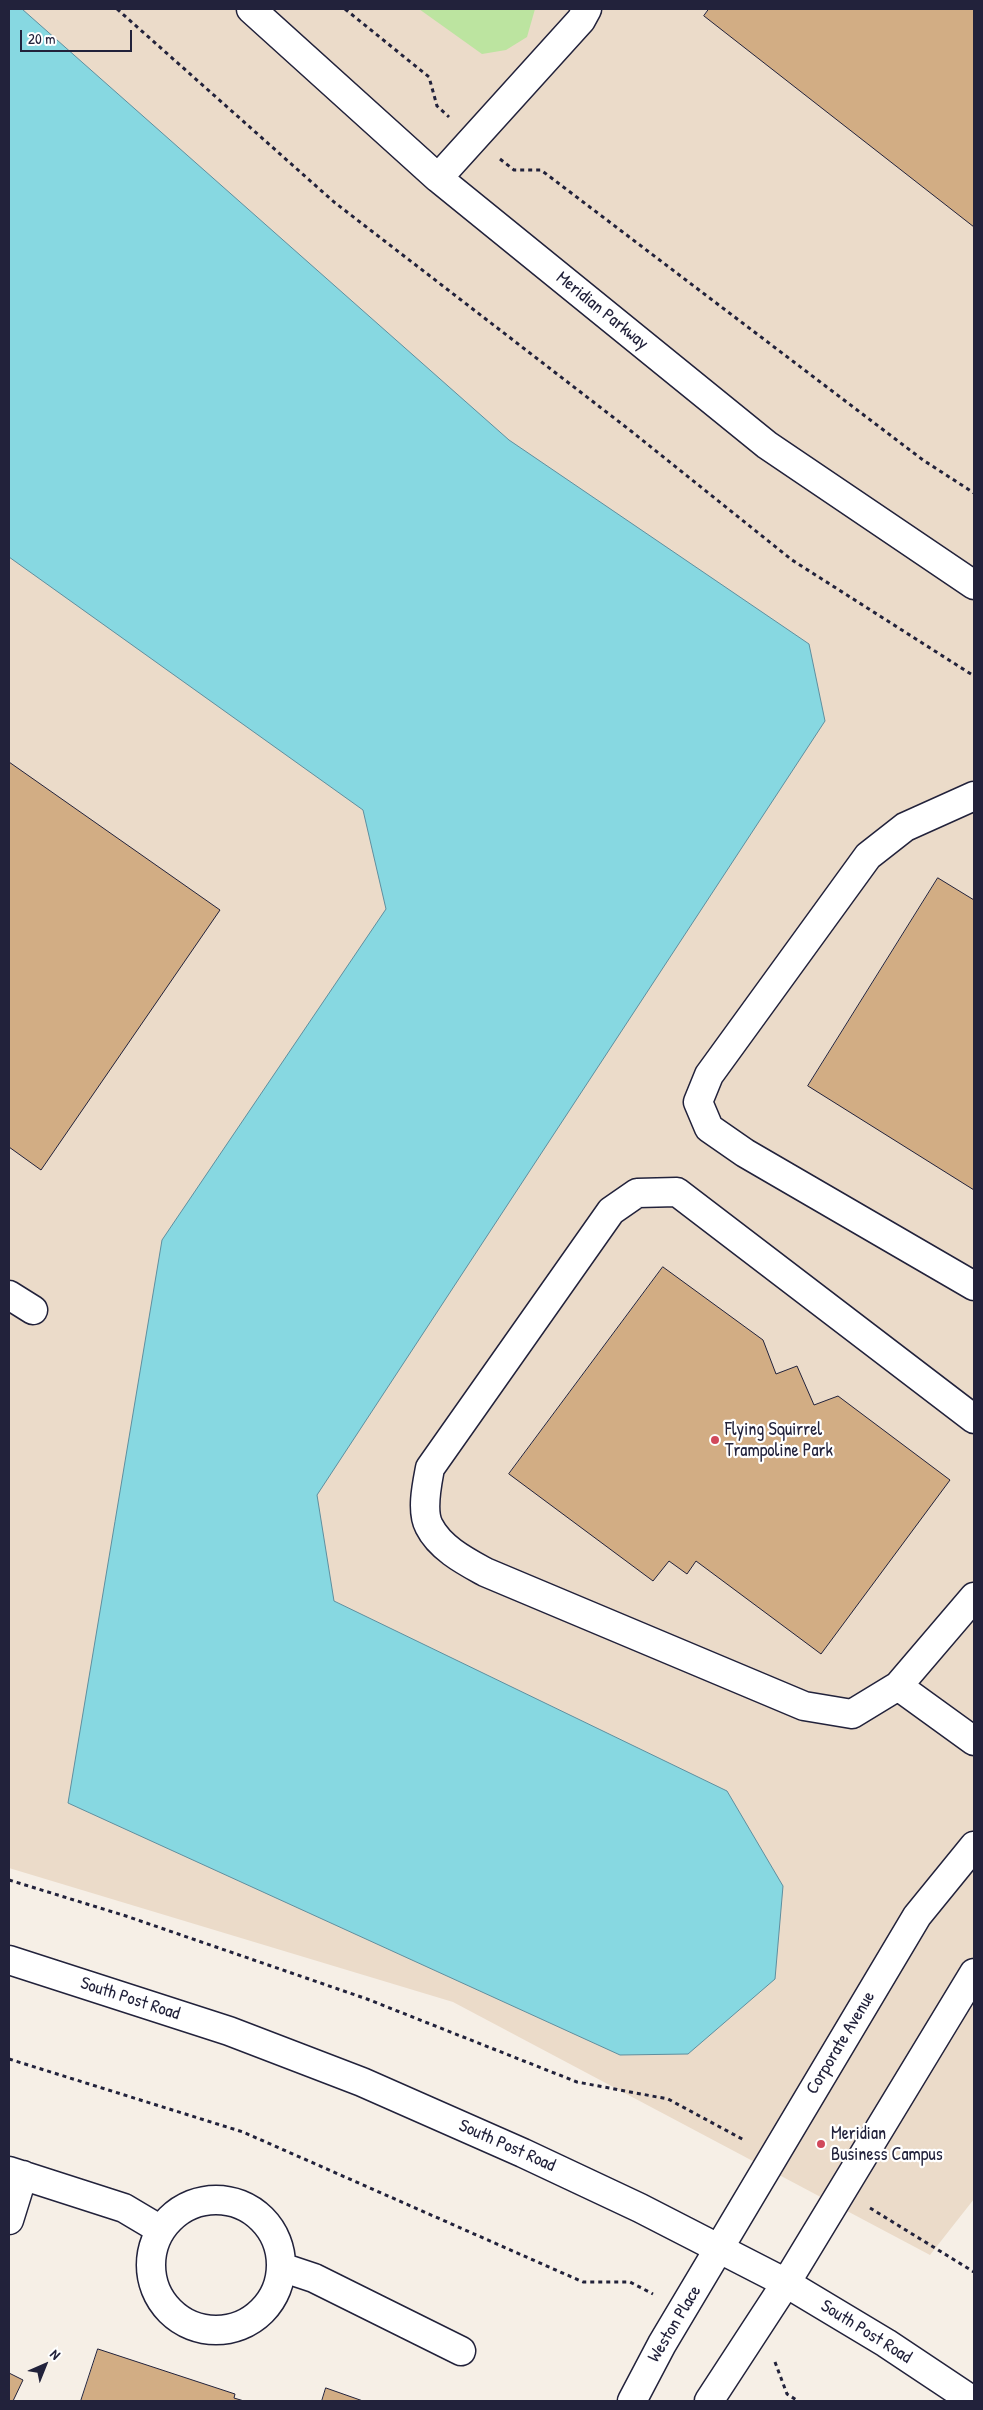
<!DOCTYPE html>
<html>
<head>
<meta charset="utf-8">
<style>
  body { margin:0 }
  #map { position:relative; width:983px; height:2410px; overflow:hidden; background:#f6efe6; font-family:"Patrick Hand",sans-serif }
  canvas { display:block }
  .frame { position:absolute; inset:0; border:10px solid #22223b; pointer-events:none }
  .north { position:absolute; left:20px; top:2340px; width:50px; height:50px; -webkit-text-stroke:4px #fff; paint-order:stroke; rotate:44deg; font-size:14px; font-weight:700; line-height:20px; text-align:center; color:#22223b }
  .north::after { content:''; display:block; margin:auto; width:18px; height:22px; background:#22223b; clip-path:polygon(50% 0,100% 100%,50% 72%,0 100%) }
  .scale { position:absolute; left:20px; top:30px; width:112px; height:22px; box-sizing:border-box; border:2px solid #22223b; border-top:0; padding-left:6px; font-size:15px; line-height:18px; white-space:nowrap; color:#22223b; -webkit-text-stroke:4px #fff; paint-order:stroke }
</style>
</head>
<body>
<div id="map">
<canvas width="983" height="2410"></canvas>
<div class="frame"></div>
<div class="north">N</div>
<div class="scale">20 m</div>
</div>
<script>
const g = document.querySelector('canvas').getContext('2d');
g.lineJoin = 'round';
function fillPath(path, color) { g.fillStyle = color; g.fill(path, 'evenodd'); }
function strokePath(path, color, width, dash) { g.strokeStyle = color; g.lineWidth = width; g.lineCap = dash ? 'butt' : 'round'; g.setLineDash(dash || []); g.stroke(path); }
function label(font, color, halo, rows, align = 'center') {
  g.font = font + ' "Patrick Hand",sans-serif'; g.lineWidth = 4.5; g.setLineDash([]); g.textBaseline = 'middle'; g.strokeStyle = halo; g.fillStyle = color; for (const [text, x, y, turn = 0] of rows) {
    g.save(); g.translate(x, y); g.rotate((+turn || 0) * Math.PI / 180); g.textAlign = isNaN(turn) ? turn : align; if (halo) g.strokeText(text, 0, 0); g.fillText(text, 0, 0); g.restore();
  }
}
fillPath(new Path2D(`
  M9,9h965v2190l-44,56 -477,-253 -444,-134z`), '#ebdbc9');
fillPath(new Path2D(`
  M419,9h116l-8,28 -21,13 -24,4z`), '#bce4a0');
const water = new Path2D(`
  M9,9h13l487,431 300,204 16,77 -508,774 17,106 393,190 56,95 -8,93 -87,75 -68,1 -552,-252 94,-563 224,-331 -23,-99 -354,-253z`);
fillPath(water, '#87d8e1');
strokePath(water, '#5f8f9f', 1);
const building = new Path2D(`
  M709,9h265v218l-270,-211z
  M9,762l211,148 -179,260 -32,-23z
  M938,878l36,22v290l-166,-104z
  M663,1267l100,73 13,34 21,-8 17,39 24,-9 112,84 -129,174 -125,-93 -9,13 -18,-13 -16,20 -144,-107z
  M98,2349l137,45 -1,4 10,3h-163z
  M9,2373l14,7 -10,21h-4z
  M326,2388l37,13h-41z`);
fillPath(building, '#d2ad84');
strokePath(building, '#22223b', 1);
const minor = new Path2D(`
  M251,9l187,169 329,267 207,140
  M438,178l143,-158 6,-11
  M974,796l-69,31 -37,29 -159,219 -11,27 11,26 36,25 229,133
  M9,1295l24,15
  M974,1419l-297,-227 -40,1 -26,18 -181,257c-3,16 -9,43 -1,58 11,22 36,35 56,46l319,134 48,8 46,-28 76,-89
  M898,1686l76,55
  M9,1960l220,71 133,51 161,71 117,55 146,75 100,60 87,58
  M9,2171l115,37 37,22
  M151 2265a65 65 0 1 1 130 0a65 65 0 1 1-130 0Z
  M9,2220l14,-45
  M281,2267l33,11 147,73
  M632,2401l30,-57 255,-428 57,-70
  M709,2401l77,-118 188,-310`);
strokePath(minor, '#22223b', 31);
strokePath(new Path2D(`
  M117,9l217,193 297,229 161,129 182,116
  M345,9l84,68 8,29 12,11
  M500,159l14,11h27l382,290 51,33
  M9,1880l117,36 241,83 210,83 91,17 76,41
  M9,2059l234,73 340,150h47l23,12
  M870,2208l104,64
  M775,2362l12,32 11,7`), '#22223b', 3, [4, 4]);
strokePath(minor, '#fff', 28);
for (const [x, y, r, color] of [
  [715,1440,5,"#d1495b"],
  [821,2144,5,"#d1495b"]
]) { const dot = new Path2D(); dot.arc(x, y, r, 0, 2 * Math.PI); g.fillStyle = color; g.fill(dot); strokePath(dot, '#fff', 2); }
label('18px', '#22223b', '#fff', [
  ["Meridian Parkway",602,311,39],
  ["South Post Road",130,1999,18],
  ["Corporate Avenue",841,2043,-59],
  ["South Post Road",507,2146,24],
  ["Weston Place",675,2324,-59],
  ["South Post Road",866,2332,32]
]);
label('18px', '#22223b', '#fff', [
  ["Flying Squirrel",725,1430],
  ["Trampoline Park",725,1451],
  ["Meridian",831,2134],
  ["Business Campus",831,2155]
], 'left');
</script>
</body>
</html>
